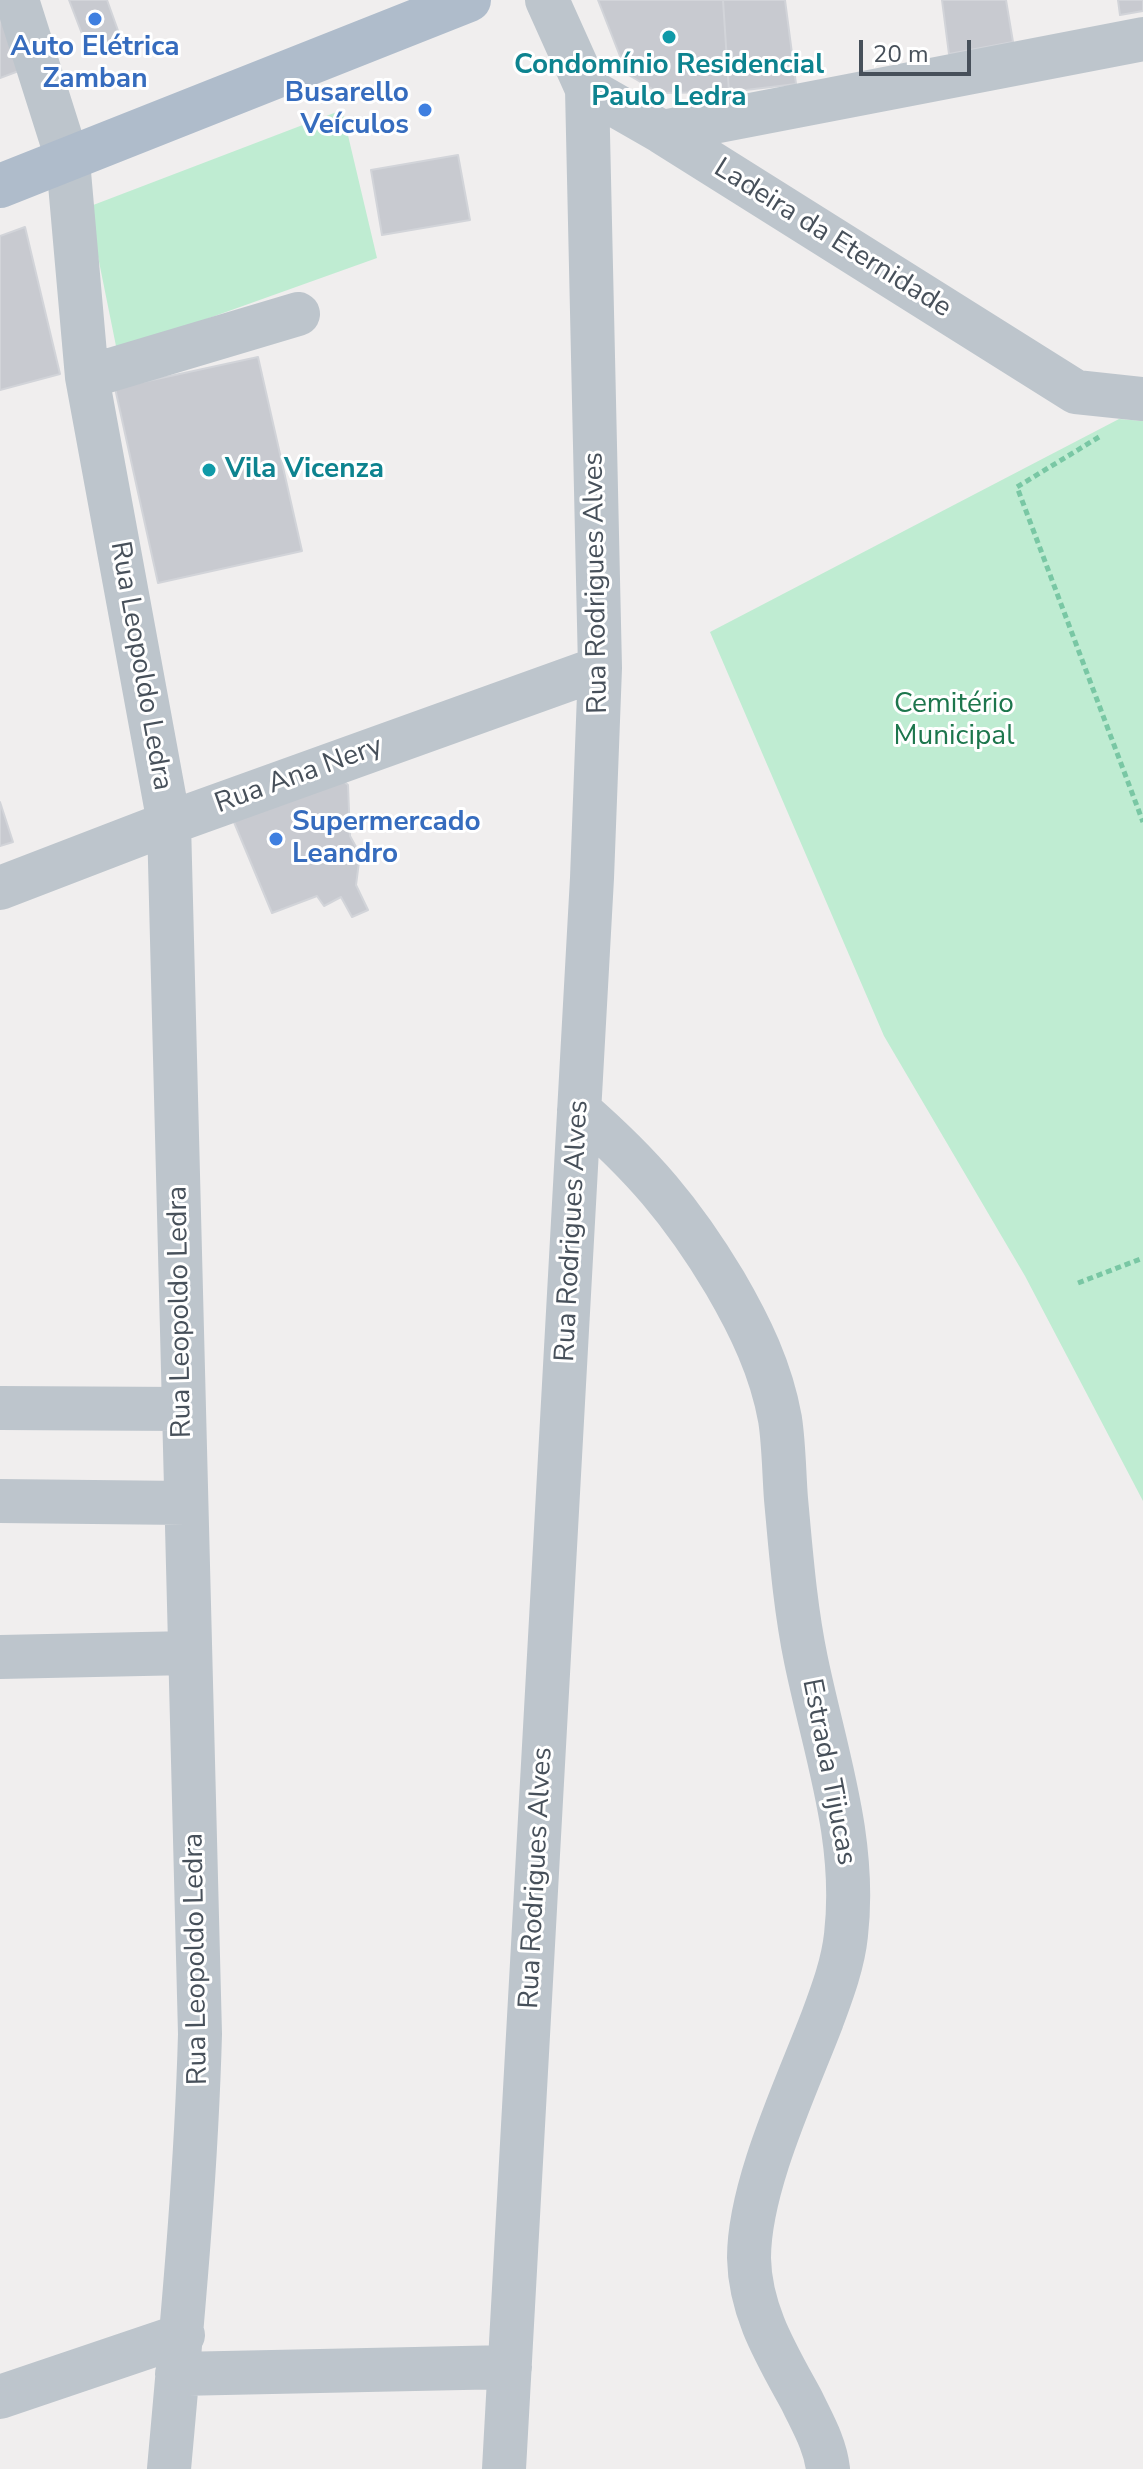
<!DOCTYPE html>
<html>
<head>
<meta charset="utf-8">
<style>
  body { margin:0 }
  #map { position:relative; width:1143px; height:2469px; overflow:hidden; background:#f0eeee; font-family:"Nunito Sans",sans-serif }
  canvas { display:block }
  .scale { position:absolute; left:859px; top:40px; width:112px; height:36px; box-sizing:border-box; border:4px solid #47505a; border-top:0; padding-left:10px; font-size:24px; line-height:28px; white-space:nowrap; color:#47505a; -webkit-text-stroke:6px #fff; paint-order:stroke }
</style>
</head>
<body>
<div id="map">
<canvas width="1143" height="2469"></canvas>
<div class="scale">20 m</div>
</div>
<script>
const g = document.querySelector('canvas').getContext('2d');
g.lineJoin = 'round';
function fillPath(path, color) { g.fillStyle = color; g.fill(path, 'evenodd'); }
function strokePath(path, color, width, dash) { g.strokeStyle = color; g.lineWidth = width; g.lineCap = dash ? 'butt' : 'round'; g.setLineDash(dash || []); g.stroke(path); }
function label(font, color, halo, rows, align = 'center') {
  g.font = font + ' "Nunito Sans",sans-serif'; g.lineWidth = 6; g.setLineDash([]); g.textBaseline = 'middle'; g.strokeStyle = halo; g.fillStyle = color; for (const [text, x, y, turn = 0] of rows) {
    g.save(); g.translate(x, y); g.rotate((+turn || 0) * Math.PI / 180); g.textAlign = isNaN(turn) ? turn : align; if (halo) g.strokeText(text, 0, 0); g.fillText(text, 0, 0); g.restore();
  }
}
fillPath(new Path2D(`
  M342,110l35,148 -260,93 -29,-144z
  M1119,419l24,2v1080l-118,-225 -141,-240 -174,-404z`), '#bfecd2');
const building = new Path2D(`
  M69,0h38l14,39 -32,13z
  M598,0h125l6,92 -70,1 -32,-19z
  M723,0h62l11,84 -67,8z
  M942,0h64l7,42 -64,12z
  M1118,0h25v11l-23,4z
  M0,5l24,64 -24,9z
  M458,155l12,65 -88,15 -11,-65z
  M25,227l35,147 -60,16v-154z
  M258,357l44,194 -144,32 -43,-195z
  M333,772l15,13 2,51 10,18 -4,31 12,25 -16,7 -11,-20 -17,9 -7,-10 -45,17 -46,-110z
  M0,802l13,40 -13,4z`);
fillPath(building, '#c8cad0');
strokePath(building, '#d2d4d9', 2);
strokePath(new Path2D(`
  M1099,437l-82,50 126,335
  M1078,1283l65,-25`), '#79c7a4', 5, [6, 4]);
strokePath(new Path2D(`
  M17,0l51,161 19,216 82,446 31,1211c-4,145 -18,290 -31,435
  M587,89l75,43 414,260 67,7
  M662,132l481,-93
  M87,377l211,-63
  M0,888l169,-65 431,-155
  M579,1110c63,55 103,101 146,173 25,43 46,86 55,136 4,26 4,54 6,80 5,54 9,108 20,161 19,92 51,180 40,275 -3,29 -14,58 -24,85 -26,68 -73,166 -73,238 1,54 28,97 53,143 11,23 23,43 26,68
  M0,1408l184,1
  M0,1501l186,2
  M0,1657l190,-4
  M177,2374l333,-7
  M0,2397l183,-62
  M504,2469l88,-1591 8,-210 -13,-579 -40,-89`), '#bdc5cc', 44);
strokePath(new Path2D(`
  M0,186l469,-186`), '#afbccb', 44);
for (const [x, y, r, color] of [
  [95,19,8,"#3f7fe0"],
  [669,37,8,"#0f9aa8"],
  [425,110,8,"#3f7fe0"],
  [209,470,8,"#0f9aa8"],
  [276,839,8,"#3f7fe0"]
]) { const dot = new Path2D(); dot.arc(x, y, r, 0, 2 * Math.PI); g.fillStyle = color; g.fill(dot); strokePath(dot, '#fff', 3); }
label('bold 28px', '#366cbe', '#fff', [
  ["Auto Elétrica",95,48],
  ["Zamban",95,80],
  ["Busarello",409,94,"right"],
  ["Veículos",409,126,"right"],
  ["Supermercado",292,823,"left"],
  ["Leandro",292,855,"left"]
]);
label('bold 28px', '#0d838f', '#fff', [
  ["Condomínio Residencial",669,66],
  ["Paulo Ledra",669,98],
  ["Vila Vicenza",225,470,"left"]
]);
label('28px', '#47505a', '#fff', [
  ["Ladeira da Eternidade",832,239,32],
  ["Rua Rodrigues Alves",597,583,-91],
  ["Rua Leopoldo Ledra",140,666,80],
  ["Rua Ana Nery",299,776,-20],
  ["Rua Rodrigues Alves",573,1231,-87],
  ["Rua Leopoldo Ledra",181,1312,-91],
  ["Estrada Tijucas",828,1772,79],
  ["Rua Rodrigues Alves",537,1878,-87],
  ["Rua Leopoldo Ledra",197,1959,-91]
]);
label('28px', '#1d764d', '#fff', [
  ["Cemitério",954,705],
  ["Municipal",954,737]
]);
</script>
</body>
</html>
